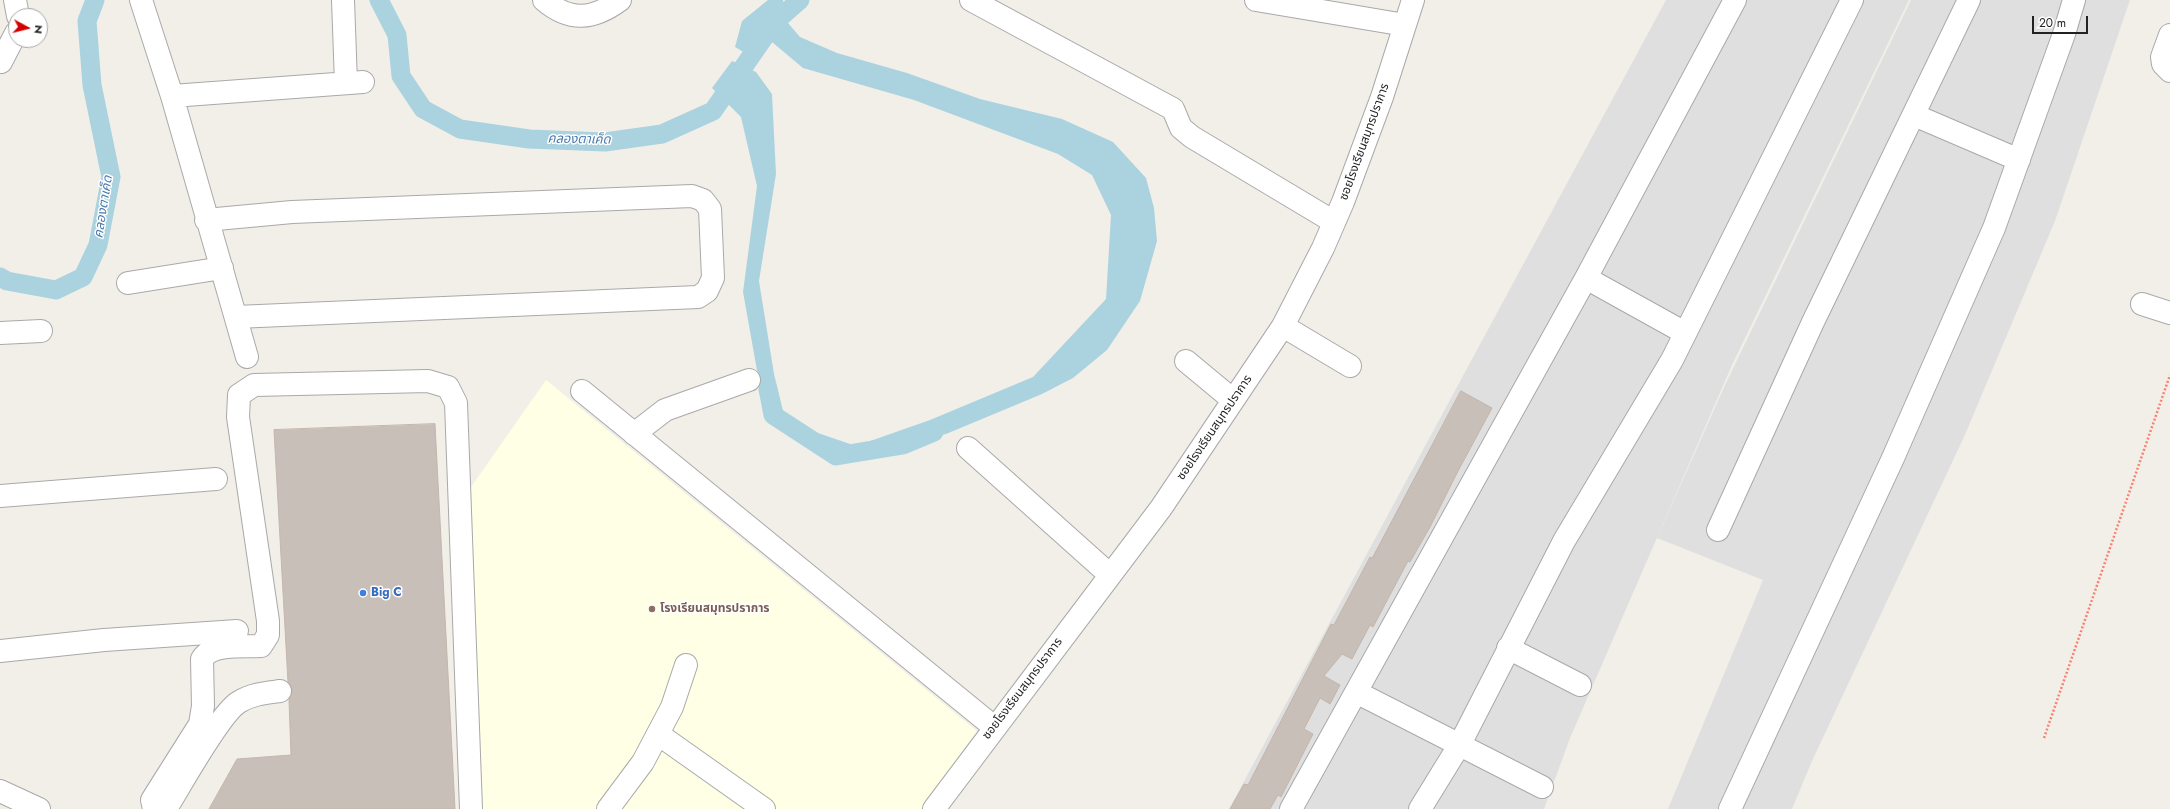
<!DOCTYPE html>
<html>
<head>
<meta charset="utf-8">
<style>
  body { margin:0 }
  #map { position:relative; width:2170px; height:809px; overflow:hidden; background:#f2efe9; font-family:Jost,sans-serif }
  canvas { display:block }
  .north { position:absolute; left:8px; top:8px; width:40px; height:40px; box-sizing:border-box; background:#fff; border:1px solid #a7a7a7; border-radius:50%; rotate:97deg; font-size:11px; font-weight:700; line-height:16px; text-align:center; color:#222 }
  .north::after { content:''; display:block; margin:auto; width:14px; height:18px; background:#d40000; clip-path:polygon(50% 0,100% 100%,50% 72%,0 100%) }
  .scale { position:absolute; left:2032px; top:16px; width:56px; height:18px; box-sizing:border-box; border:2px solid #222; border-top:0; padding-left:5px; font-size:12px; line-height:14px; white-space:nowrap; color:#222; -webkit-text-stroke:3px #fff; paint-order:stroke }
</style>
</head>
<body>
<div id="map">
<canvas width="2170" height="809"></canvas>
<div class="north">N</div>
<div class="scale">20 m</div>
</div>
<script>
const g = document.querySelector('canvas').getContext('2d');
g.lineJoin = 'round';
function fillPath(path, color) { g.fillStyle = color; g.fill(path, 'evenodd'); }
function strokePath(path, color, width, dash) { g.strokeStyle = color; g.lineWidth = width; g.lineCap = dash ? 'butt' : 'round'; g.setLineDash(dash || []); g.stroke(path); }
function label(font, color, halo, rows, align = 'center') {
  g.font = font + ' Jost,"Noto Sans Thai",sans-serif'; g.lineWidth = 3; g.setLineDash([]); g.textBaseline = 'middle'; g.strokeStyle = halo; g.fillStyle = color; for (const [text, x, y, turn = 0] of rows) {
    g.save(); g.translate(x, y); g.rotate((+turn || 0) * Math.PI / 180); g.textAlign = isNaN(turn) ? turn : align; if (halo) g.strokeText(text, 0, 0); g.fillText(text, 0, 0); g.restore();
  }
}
fillPath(new Path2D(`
  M1666,0h243l-177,365 -162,373 -26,71h-315z
  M1911,0h219l-75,221 -91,216 -152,324 -20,48h-124l95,-229 -106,-42 68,-153z`), '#e0dfdf');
fillPath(new Path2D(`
  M546,380l431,351 -56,78h-438l-12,-322z`), '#ffffe5');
fillPath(new Path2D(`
  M768,0h15l5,23 12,14 37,16 70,20 73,26 82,20 51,23 33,36 8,30 3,33 -17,60 -33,49 -34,28 -31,16 -96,40 -84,18 -30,2 -59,-39 -13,-28 -17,-95 14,-106 -16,-69 -29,-29 20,-27 24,11 16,22 4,80 -17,107 15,93 9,37 32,21 41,14 74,-26 103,-43 73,-78 5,-84 -19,-40 -34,-21 -144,-54 -111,-32 -31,-26 -15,18 -22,-13 7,-26z`), '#aad3df');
strokePath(new Path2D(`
  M379,0l18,35 4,41 22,33 37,20 69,10 76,3 57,-8 51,-23 61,-88 26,-23
  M0,277l7,4 49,9 27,-13 15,-32 13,-68 -19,-92 -5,-64 8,-21
  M768,389l5,26 63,41 67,-11 31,-13`), '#aad3df', 19);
const building = new Path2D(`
  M1461,391l31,17 -35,65 -27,54 -20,35 -2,-1 -35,66 -3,-2 -18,34 -10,-5 -18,22 16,9 -10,19 -10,-6 -16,31 9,5 -32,63 -3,-2 -8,14h-40l14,-25 4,1 83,-161 3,1 36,-68 2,1z
  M435,424l20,385h-246l28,-50 54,-4 -2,-55 3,-10 -4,-8 -14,-252z`);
fillPath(building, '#c7bfb8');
strokePath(building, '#c4b6ab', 1);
const minor = new Path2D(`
  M15,0l3,16
  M141,0l31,96 75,261
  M343,0l3,83
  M544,0c26,22 49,20 76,0
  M971,0l202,109 8,19 11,9 142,85
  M1256,0l149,25
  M2170,35l-8,22 1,7 7,7
  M1,62l15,-29
  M172,96l191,-14
  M1914,115l105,45
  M206,220l86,-8 400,-16 11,4 7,9 3,69 -6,13 -9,6 -462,20
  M1586,278l99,55
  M128,283l94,-15
  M2142,304l28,9
  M1283,326l67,40
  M0,333l41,-2
  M1186,361l47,39
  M582,391l412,336
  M634,434l31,-24 84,-30
  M968,448l142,127
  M0,496l216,-17
  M1718,530l95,-208 156,-322
  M1508,648l72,37
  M0,651l104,-11 133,-9
  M1356,692l186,95
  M658,734l106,75
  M0,791l39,18
  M154,809l-2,-9 48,-76 3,-18 -1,-47c10,-16 42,-12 59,-13l7,-11v-14l-30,-204 1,-22 15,-10 174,-4 20,6 8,16 15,406
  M164,809l3,-2c14,-22 53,-94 72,-105 13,-8 26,-9 41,-11
  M608,809l35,-47 29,-55 14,-42
  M934,809l227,-301 122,-182 40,-78 20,-46 39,-105 31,-97
  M1291,809l295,-531 149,-278
  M1420,809l40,-65 104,-203 108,-181 180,-360
  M1730,809l163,-351 101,-230 70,-194 10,-34`);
strokePath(minor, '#a9a9a9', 24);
strokePath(new Path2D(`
  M2044,738l126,-363`), '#fa8072', 2.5, [2, 2]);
strokePath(minor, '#fff', 22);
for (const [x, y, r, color] of [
  [363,593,4,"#3f7fe0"],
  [652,609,4,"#8d6e63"]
]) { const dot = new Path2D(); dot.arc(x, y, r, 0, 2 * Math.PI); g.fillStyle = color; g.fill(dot); strokePath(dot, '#fff', 1.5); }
label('12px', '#222', '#fff', [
  ["ซอยโรงเรียนสมุทรปราการ",1365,142,-70],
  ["ซอยโรงเรียนสมุทรปราการ",1215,428,-56],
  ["ซอยโรงเรียนสมุทรปราการ",1023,689,-53]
]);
label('bold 12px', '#366cbe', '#fff', [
  ["Big C",371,593]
], 'left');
label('bold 12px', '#785e54', '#fff', [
  ["โรงเรียนสมุทรปราการ",660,609]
], 'left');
label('italic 13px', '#4a7aab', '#fff', [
  ["คลองตาเค็ด",579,140,1],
  ["คลองตาเค็ด",104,207,-81]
]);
</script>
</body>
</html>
